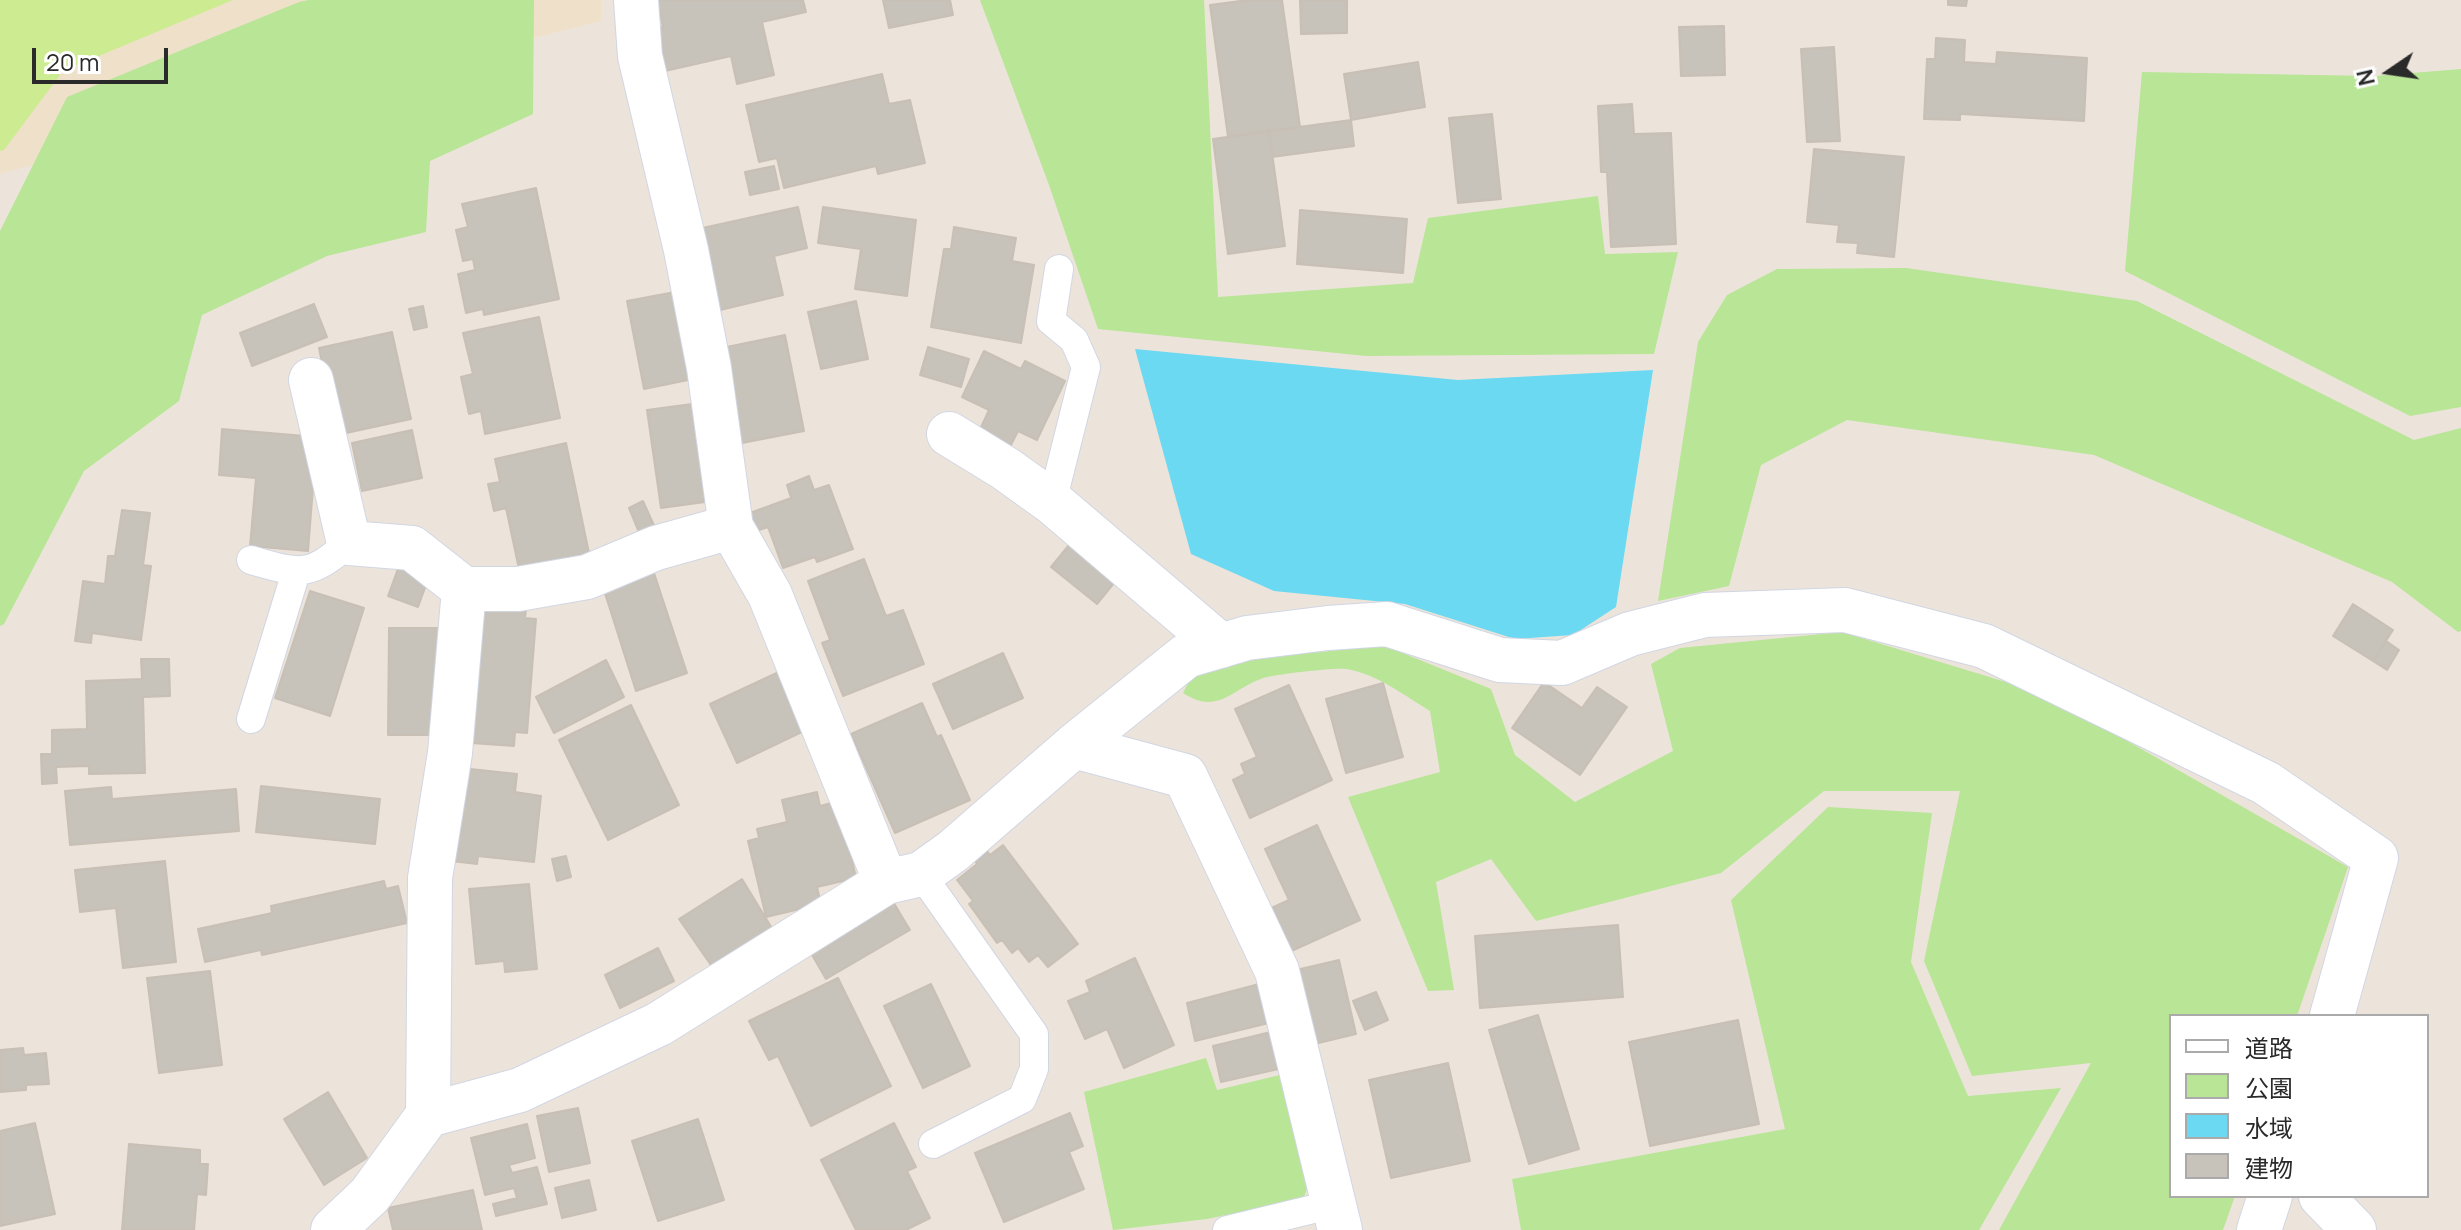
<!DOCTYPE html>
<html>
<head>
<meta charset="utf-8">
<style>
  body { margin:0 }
  #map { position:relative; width:2461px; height:1230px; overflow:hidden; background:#ece4db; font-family:Manrope,"Noto Sans JP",sans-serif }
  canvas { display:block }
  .legend { position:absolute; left:2169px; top:1014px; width:260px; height:184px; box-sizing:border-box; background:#fff; border:2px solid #aaa; margin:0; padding:10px 14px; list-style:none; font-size:24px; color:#2a2a2a }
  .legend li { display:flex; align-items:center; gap:16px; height:40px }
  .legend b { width:40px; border:2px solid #aaa }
  .north { position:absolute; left:2349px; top:32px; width:80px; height:80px; -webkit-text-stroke:6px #fff; paint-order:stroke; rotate:257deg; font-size:22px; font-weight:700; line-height:32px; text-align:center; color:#2a2a2a }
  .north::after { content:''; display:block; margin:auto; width:28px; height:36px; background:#2a2a2a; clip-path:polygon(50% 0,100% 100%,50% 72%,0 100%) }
  .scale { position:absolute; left:32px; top:48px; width:136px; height:36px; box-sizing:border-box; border:4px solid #2a2a2a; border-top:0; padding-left:10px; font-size:24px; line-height:28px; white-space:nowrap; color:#2a2a2a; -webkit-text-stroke:6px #fff; paint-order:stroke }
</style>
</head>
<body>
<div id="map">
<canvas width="2461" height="1230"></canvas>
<ul class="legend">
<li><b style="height:10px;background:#fff"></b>道路</li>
<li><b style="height:22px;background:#b8e596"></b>公園</li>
<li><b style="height:22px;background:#6bd9f1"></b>水域</li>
<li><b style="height:22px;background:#c7c2ba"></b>建物</li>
</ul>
<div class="north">N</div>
<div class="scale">20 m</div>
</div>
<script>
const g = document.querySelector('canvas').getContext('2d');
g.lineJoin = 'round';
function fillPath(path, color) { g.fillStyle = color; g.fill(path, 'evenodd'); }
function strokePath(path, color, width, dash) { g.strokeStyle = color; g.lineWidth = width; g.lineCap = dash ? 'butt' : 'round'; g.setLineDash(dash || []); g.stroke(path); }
fillPath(new Path2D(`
  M0,0h601v21l-599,152 -2,3z`), '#efe0ca');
fillPath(new Path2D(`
  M309,0h225l-1,114 -103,47 -4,71 -99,24 -125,59 -23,86 -95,70 -80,153 -4,2v-395l67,-134 232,-95z
  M980,0h224l14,297 195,-14 15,-65 170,-22 7,58 73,-2 -24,102 -288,2 -268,-27 -49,-144z
  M2461,69v338l-51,9 -285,-145 17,-199 233,4z
  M1906,268l231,33 277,139 47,-12v203l-3,1 -66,-50 -298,-127 -247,-35 -86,45 -32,121 -71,15 40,-259 29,-47 50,-26z
  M1842,632l203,62 303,173 -51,149h-126v180h64l-12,34h-224l92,-167 -119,13 -48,-115 36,-170h-136l-103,82 -185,48 -45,-62 -55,23 18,108 -26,1 -80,-194 92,-25 -10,-61c-25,-15 -53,-37 -83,-42 -12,-2 -67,5 -80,8 -34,9 -47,40 -84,16l6,-12 18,-15 51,-12 64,-2 61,-7 108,44 24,66 60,47 98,-51 -22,-87 29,-16z
  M1828,807l104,6 -21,149 57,134 93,-8 -82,142h-458l-9,-51 273,-50 -54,-229z
  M1206,1058l11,32 67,-16 25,110 -6,15 -96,20 -94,11 -29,-138z`), '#b8e596');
fillPath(new Path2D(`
  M0,0h233l-170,71 -59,79 -4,1z`), '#cdec92');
fillPath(new Path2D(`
  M1135,349l323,31 195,-10 -37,237 -43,28 -58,4 -110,-35 -131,-13 -83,-37z`), '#6bd9f1');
const building = new Path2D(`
  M657,0h146l3,12 -44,10 12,53 -37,9 -6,-28 -66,15 -10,-42 8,-2z
  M883,0h67l3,15 -64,13z
  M1248,0h34l18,127 -72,10 -18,-132z
  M1300,0h47v33l-46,1z
  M1948,0h19l-1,6 -18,-1z
  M1724,26l1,49 -44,1 -2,-49z
  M1936,38l29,2 -1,22 32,2 1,-12 90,6 -3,63 -124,-7v6l-36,-1 3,-60h8z
  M1834,47l6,94 -33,1 -6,-93z
  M1418,62l7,45 -74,13 -7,-46z
  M882,74l7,30 21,-4 15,63 -47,11 -2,-8 -92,22 -7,-30 -18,4 -13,-57z
  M1632,104l2,30 37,-1 5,111 -65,3 -4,-75h-6l-3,-66z
  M1492,114l9,85 -43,4 -9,-85z
  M1351,120l3,26 -82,11 -3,-26z
  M1269,131l16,115 -57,8 -15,-115z
  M1814,149l90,8 -10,100 -37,-4 1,-10 -21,-1 2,-17 -32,-3z
  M774,166l5,23 -29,6 -5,-23z
  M536,188l23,111 -75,16 -1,-6 -17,4 -8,-39 17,-4 -2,-11 -10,2 -7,-31 12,-3 -6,-23z
  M798,207l9,41 -33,8 9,39 -67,16 -18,-82z
  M823,207l93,13 -9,76 -52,-7 6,-40 -43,-6z
  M1300,210l107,9 -4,54 -106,-9z
  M954,227l62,11 -4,23 22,4 -13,78 -90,-16 13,-78h7z
  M675,292l18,87 -49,10 -17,-88z
  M856,301l12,58 -47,10 -13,-57z
  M314,304l13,33 -75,29 -12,-33z
  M423,306l4,21 -13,3 -5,-21z
  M539,317l21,101 -75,16 -4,-23 -12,3 -8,-37 12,-3 -10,-41z
  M392,332l19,87 -74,16 -18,-87z
  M785,335l19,96 -62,12 -20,-95z
  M928,347l41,12 -8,28 -41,-12z
  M984,351l37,18 4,-8 40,20 -28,59 -19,-9 -10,20 -31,-15 12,-26 -27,-13z
  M692,404l13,98 -44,6 -14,-98z
  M222,429l95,8 -9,114 -58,-5 6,-68 -37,-3z
  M412,430l10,48 -60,13 -10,-48z
  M566,443l23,110 -70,16 -13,-61 -12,3 -6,-27 12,-2 -5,-23z
  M809,476l5,14 15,-5 24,64 -36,13 -2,-5 -32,11 -15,-41 -12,4 -6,-18 41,-15 -4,-13z
  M643,501l13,29 -15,7 -12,-29z
  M122,510l28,3 -7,52 8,1 -10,74 -49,-7 -1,10 -16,-2 8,-60 22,3 3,-28h7z
  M1069,545l45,38 -17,21 -46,-37z
  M864,559l22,57 17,-6 21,54 -81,32 -21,-53 8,-3 -22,-59z
  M399,566l30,11 -11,30 -30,-11z
  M653,570l34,103 -51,18 -33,-104z
  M310,591l54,17 -34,108 -55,-18z
  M2353,604l40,26 -20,31 -40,-25z
  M482,605l44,4 -1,9 11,1 -9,114 -12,-1 -1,14 -43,-3z
  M389,628h50v107h-51z
  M2386,641l13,9 -12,20 -14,-9z
  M1003,653l20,45 -70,31 -20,-45z
  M141,659h28l1,37 -27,1 2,76 -56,1v-8l-33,1 1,16 -15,1 -1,-30h11v-24l35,-1 -1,-48 56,-2z
  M606,660l18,37 -70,36 -18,-36z
  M781,671l27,58 -71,34 -27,-59z
  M1544,682l38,26 15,-21 30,20 -47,68 -68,-47z
  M1383,683l20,74 -57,16 -20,-74z
  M1289,685l43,95 -82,38 -17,-38 12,-6 -4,-10 16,-7 -22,-48z
  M922,703l15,34 4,-2 29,65 -75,33 -44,-99z
  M631,705l48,100 -71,35 -49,-100z
  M461,768l56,6 -2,18 26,4 -7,66 -56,-6 -1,8 -26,-3z
  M261,786l119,13 -5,45 -119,-12z
  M111,787l1,12 124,-10 3,42 -169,14 -5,-54z
  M817,792l3,14 19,-5 17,77 -39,9 4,17 -55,13 -18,-76 11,-3 -2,-9 30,-7 -5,-22z
  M1317,825l43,95 -73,33 -20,-43 22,-10 -24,-51z
  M1003,845l75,99 -30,23 -10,-12 -9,7 -11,-14 -6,5 -10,-13 -5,3 -28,-39 4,-3 -16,-21 20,-16 -5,-8 12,-9 6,8z
  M566,856l5,21 -14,4 -5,-22z
  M165,861l11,101 -53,6 -7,-60 -36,4 -5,-42z
  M742,879l31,51 -58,41 -36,-52z
  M384,881l2,8 12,-3 9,37 -145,32 -1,-5 -56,12 -7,-33 74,-16 -1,-7z
  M529,884l8,85 -32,3 -1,-11 -28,3 -7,-75z
  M892,900l18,30 -84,49 -18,-31z
  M1618,925l5,72 -143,11 -5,-72z
  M658,948l16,33 -54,27 -15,-33z
  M1135,958l39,87 -50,23 -17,-39 -22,10 -17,-38 22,-9 -4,-11z
  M1339,960l17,74 -46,11 -18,-74z
  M210,971l12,94 -63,8 -12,-95z
  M838,978l53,108 -80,40 -33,-70 -9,4 -20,-39z
  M1263,983l10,39 -78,19 -8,-38z
  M931,984l39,82 -47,22 -39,-82z
  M1376,992l12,28 -23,10 -12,-29z
  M1538,1015l41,134 -50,15 -40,-134z
  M1738,1020l21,104 -109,22 -21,-104z
  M1275,1031l8,37 -62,14 -8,-36z
  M23,1048l1,7 22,-2 3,31 -23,1v5l-26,2v-42z
  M1448,1063l22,98 -79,17 -22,-98z
  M328,1092l39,66 -43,27 -40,-66z
  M578,1108l12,55 -41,9 -12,-56z
  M1070,1113l13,33 -14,6 15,37 -80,33 -29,-69z
  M698,1119l26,81 -66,21 -26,-80z
  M35,1123l20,91 -55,12v-95z
  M894,1123l22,44 -9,4 23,47 -24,12h-50l-35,-70z
  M527,1124l8,34 -26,7 3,8 25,-6 10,37 -51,12 -3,-12 24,-6 -3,-10 -29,7 -14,-57z
  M129,1144l71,6v14h8l-2,31 -9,-1 -3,36h-72z
  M589,1180l7,30 -34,8 -7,-30z
  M473,1190l9,40h-89l-5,-22z`);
fillPath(building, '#c7c2ba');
strokePath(building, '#c8bfb5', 2);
const service = new Path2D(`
  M1052,502l34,-135 -12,-27 -23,-19 8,-52
  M251,560c50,14 57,18 98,-17
  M251,719l45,-147
  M921,874l113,160v35l-12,30 -89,45
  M1227,1230l107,-26`);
const minor = new Path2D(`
  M636,0l4,56 46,194 23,118 22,159 39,68 116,287
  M311,380l38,163 63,5 52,41 -14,164 -20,125 -2,237
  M949,434l57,35 46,33 169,144
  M464,589h54l69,-12 69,-29 75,-21
  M1074,746l111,30 92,195 63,259
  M2321,1196l33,34
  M333,1230l37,-35 58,-80 92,-25 139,-66 227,-142 35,-8 32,-23 121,-105 112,-90 61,-18 81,-10 59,-4 113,36 62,3 68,-29 75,-19 140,-5 139,36 282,137 110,75 -44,158
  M2259,1230l11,-34`);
strokePath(service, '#d1d6e3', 30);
strokePath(minor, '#d1d6e3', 46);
strokePath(service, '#fff', 28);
strokePath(minor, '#fff', 44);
</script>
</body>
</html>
